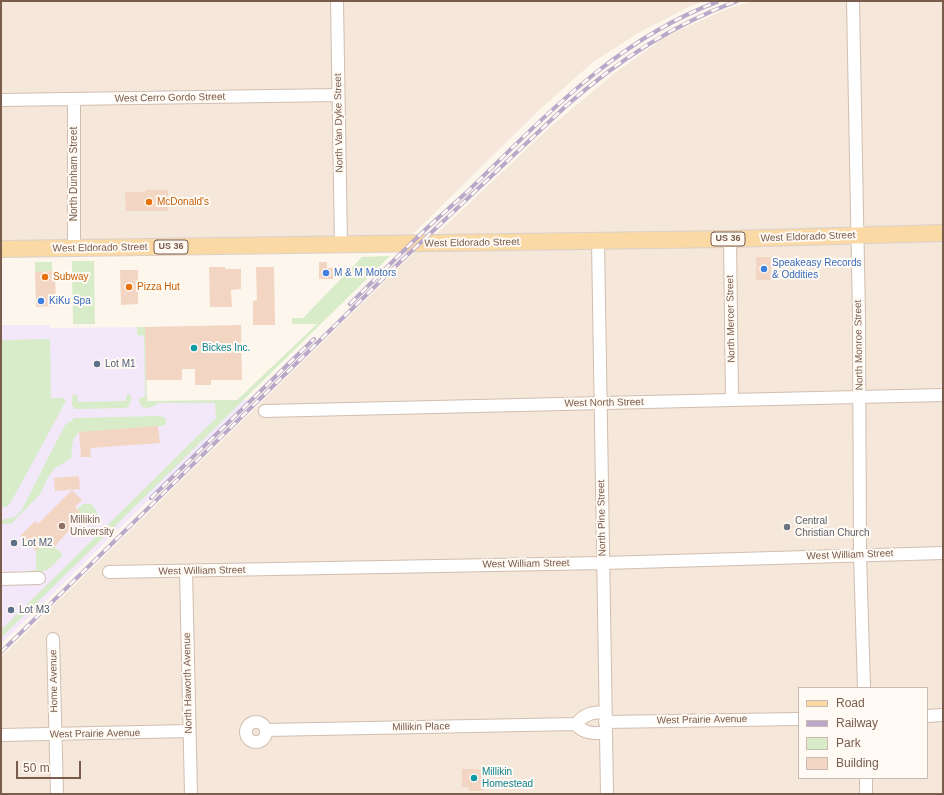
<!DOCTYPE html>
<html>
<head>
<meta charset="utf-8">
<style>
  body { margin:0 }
  #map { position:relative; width:944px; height:795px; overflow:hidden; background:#fdf6ec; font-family:Arial,sans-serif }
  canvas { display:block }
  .frame { position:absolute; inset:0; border:2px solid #7a5c4d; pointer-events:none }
  .legend { position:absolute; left:798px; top:687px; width:130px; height:92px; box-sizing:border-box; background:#fffaf3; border:1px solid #cabbb1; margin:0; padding:5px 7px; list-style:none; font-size:12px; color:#7a5c4d }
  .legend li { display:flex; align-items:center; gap:8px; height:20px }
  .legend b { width:20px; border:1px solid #cabbb1 }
  .scale { position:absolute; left:16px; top:761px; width:65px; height:18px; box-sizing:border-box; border:2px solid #7a5c4d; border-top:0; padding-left:5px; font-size:12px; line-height:14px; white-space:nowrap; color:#7a5c4d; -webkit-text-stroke:3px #fffaf3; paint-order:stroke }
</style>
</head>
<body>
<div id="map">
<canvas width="944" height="795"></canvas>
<div class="frame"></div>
<ul class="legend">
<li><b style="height:5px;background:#fbd9a5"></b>Road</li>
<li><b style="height:5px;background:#b9a8c9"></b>Railway</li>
<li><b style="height:11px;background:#d8ecc9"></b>Park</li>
<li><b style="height:11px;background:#f3d5c3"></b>Building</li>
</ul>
<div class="scale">50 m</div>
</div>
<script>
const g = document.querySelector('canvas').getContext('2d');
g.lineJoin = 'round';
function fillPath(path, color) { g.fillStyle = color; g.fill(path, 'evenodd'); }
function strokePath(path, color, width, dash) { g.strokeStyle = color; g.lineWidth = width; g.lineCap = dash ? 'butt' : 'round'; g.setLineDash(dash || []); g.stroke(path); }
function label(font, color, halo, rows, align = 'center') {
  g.font = font + ' Arial,sans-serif'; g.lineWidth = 4; g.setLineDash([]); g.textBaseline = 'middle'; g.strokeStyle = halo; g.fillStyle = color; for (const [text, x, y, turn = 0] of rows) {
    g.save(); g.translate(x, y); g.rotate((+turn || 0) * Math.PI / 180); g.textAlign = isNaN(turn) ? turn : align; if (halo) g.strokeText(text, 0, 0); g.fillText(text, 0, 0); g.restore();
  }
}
fillPath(new Path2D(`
  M1,1h703l-17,7 -49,25 -46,30 -55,49 -131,129 -405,8z
  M754,1h189v230l-514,10 120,-113 67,-56 51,-36 62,-28z
  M943,236v558h-942v-137l420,-411zM799,688h128v90h-128z`), '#f5e8da');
fillPath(new Path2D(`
  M1,325h48l1,3 95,-1 2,74 104,-1 -250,244z`), '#f3e8fa');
fillPath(new Path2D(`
  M390,256l-389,382v-8l215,-212 -1,-15h-57c-8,7 -19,8 -19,-5l6,-1 -1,-61 -7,-1v-8h8l2,74 90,-1 80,-76h-25v-6h11l59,-61z
  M72,261h22l1,63h-22z
  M35,262h17v9l-17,1z
  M50,339l1,59h12l3,3 -56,103 -4,3h-5v-167z
  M74,394l3,1 1,7 48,-1v-6l3,-1c4,3 2,10 -2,14l-52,1 -3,-3v-9z
  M158,416l6,1 2,2v5l-4,2 -83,6 -6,8 -2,18 -17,11 -7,10 -6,14 -30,31h-10v-4l14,-3 6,-6 44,-86 4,-3 4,-2v-2z
  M83,504h8l5,6 2,7 -3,5h-4l-4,-4 -3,3 -4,-3 3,-3 -6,-6z
  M47,539l16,16c-15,15 -15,18 -37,18l1,-2 9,-1v-19z`), '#d8ecc9');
fillPath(new Path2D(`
  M145,190h23v21h-42l-1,-19h20z
  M756,257h15v23h-15z
  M319,262h8v6h6v11h-14z
  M209,267h16v2h16v20l-10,1 1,17h-22z
  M256,267h18l1,58h-22v-24l4,-1z
  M120,270h18v34l-17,1z
  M55,271l1,35 -20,1 -1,-35z
  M241,325l1,55h-31v5h-16v-16h-13v11h-36l-1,-53z
  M158,426l2,17 -70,5 1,9h-10l-2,-25z
  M79,476l1,13 -25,2 -1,-13z
  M72,490l10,10 -7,7 8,8 -29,32 -7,-8 -11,12 -16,-15 15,-15 3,3z
  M462,769h24v18l-3,4h-14v-4h-7z`), '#f3d5c3');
const minor = new Path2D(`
  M337,1l4,244
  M853,1l6,317 1,237 4,133
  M74,99v150
  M1,100l337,-5
  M730,239l2,160
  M598,241l9,553
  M265,411l678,-16
  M186,571l5,223
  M109,572l494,-9 340,-10
  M1,579l38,-1
  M53,639l4,155
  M927,716l16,-1
  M246 732a10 10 0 1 1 20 0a10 10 0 1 1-20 0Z
  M605,722l194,-3
  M576,724c8,-10 17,-12 29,-12
  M576,724c7,10 18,9 29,9
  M266,730l310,-6
  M1,735l188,-4
  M866,778v16`);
const major = new Path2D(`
  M1,249l729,-10 213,-6`);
strokePath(minor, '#d1beb0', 14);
strokePath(major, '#dad1cd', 18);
strokePath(minor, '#fff', 12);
strokePath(major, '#fbd9a5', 16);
const rail = new Path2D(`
  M350,304c25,-25 50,-50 76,-75 14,-13 28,-25 42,-38 75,-73 149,-152 249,-189
  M151,498l163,-159
  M1,652l400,-391 165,-155c52,-46 106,-81 171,-105`);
strokePath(rail, '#b9a8c9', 4);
strokePath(rail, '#fffaf3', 2.5, [8]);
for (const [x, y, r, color] of [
  [149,202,4,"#e8710a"],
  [764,269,4,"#3f7fe0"],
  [326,273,4,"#3f7fe0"],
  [45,277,4,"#e8710a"],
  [129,287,4,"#e8710a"],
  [41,301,4,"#3f7fe0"],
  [194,348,4,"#0f9aa8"],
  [97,364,4,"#5c6f8a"],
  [62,526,4,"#8d6e63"],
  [787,527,4,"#6b7280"],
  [14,543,4,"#5c6f8a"],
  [11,610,4,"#5c6f8a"],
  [474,778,4,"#0f9aa8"]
]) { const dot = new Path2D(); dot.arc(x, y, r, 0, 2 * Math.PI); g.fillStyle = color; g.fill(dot); strokePath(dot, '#fffaf3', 1.5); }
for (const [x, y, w] of [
  [728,239,34],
  [171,247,34]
]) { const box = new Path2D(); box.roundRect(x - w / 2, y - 7, w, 14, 3); g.fillStyle = '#fffaf3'; g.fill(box); strokePath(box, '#7a5c4d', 1); }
label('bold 9px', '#7a5c4d', null, [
  ["US 36",728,239],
  ["US 36",171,247]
]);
label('10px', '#7a5c4d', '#fffaf3', [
  ["West Cerro Gordo Street",170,98,-1],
  ["North Van Dyke Street",339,123,-91],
  ["North Dunham Street",74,174,-90],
  ["West Eldorado Street",808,237,-2],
  ["West Eldorado Street",472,243,-1],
  ["West Eldorado Street",100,248,-1],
  ["North Mercer Street",731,319,-91],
  ["North Monroe Street",859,345,-91],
  ["West North Street",604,403,-1],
  ["North Pine Street",602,518,-91],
  ["West William Street",850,555,-2],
  ["West William Street",526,564,-1],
  ["West William Street",202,571,-1],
  ["Home Avenue",54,681,-91],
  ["North Haworth Avenue",188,683,-91],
  ["West Prairie Avenue",702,720,-1],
  ["Millikin Place",421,727,-1],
  ["West Prairie Avenue",95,734,-1]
]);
label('10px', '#c56008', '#fffaf3', [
  ["McDonald's",157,202],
  ["Subway",53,277],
  ["Pizza Hut",137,287]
], 'left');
label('10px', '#366cbe', '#fffaf3', [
  ["Speakeasy Records",772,263],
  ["& Oddities",772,275],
  ["M & M Motors",334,273],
  ["KiKu Spa",49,301]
], 'left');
label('10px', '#0d838f', '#fffaf3', [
  ["Bickes Inc.",202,348],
  ["Millikin",482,772],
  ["Homestead",482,784]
], 'left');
label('10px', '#4e5e75', '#fffaf3', [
  ["Lot M1",105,364],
  ["Lot M2",22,543],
  ["Lot M3",19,610]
], 'left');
label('10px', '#785e54', '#fffaf3', [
  ["Millikin",70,520],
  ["University",70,532]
], 'left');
label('10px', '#5b616d', '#fffaf3', [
  ["Central",795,521],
  ["Christian Church",795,533]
], 'left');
</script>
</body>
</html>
